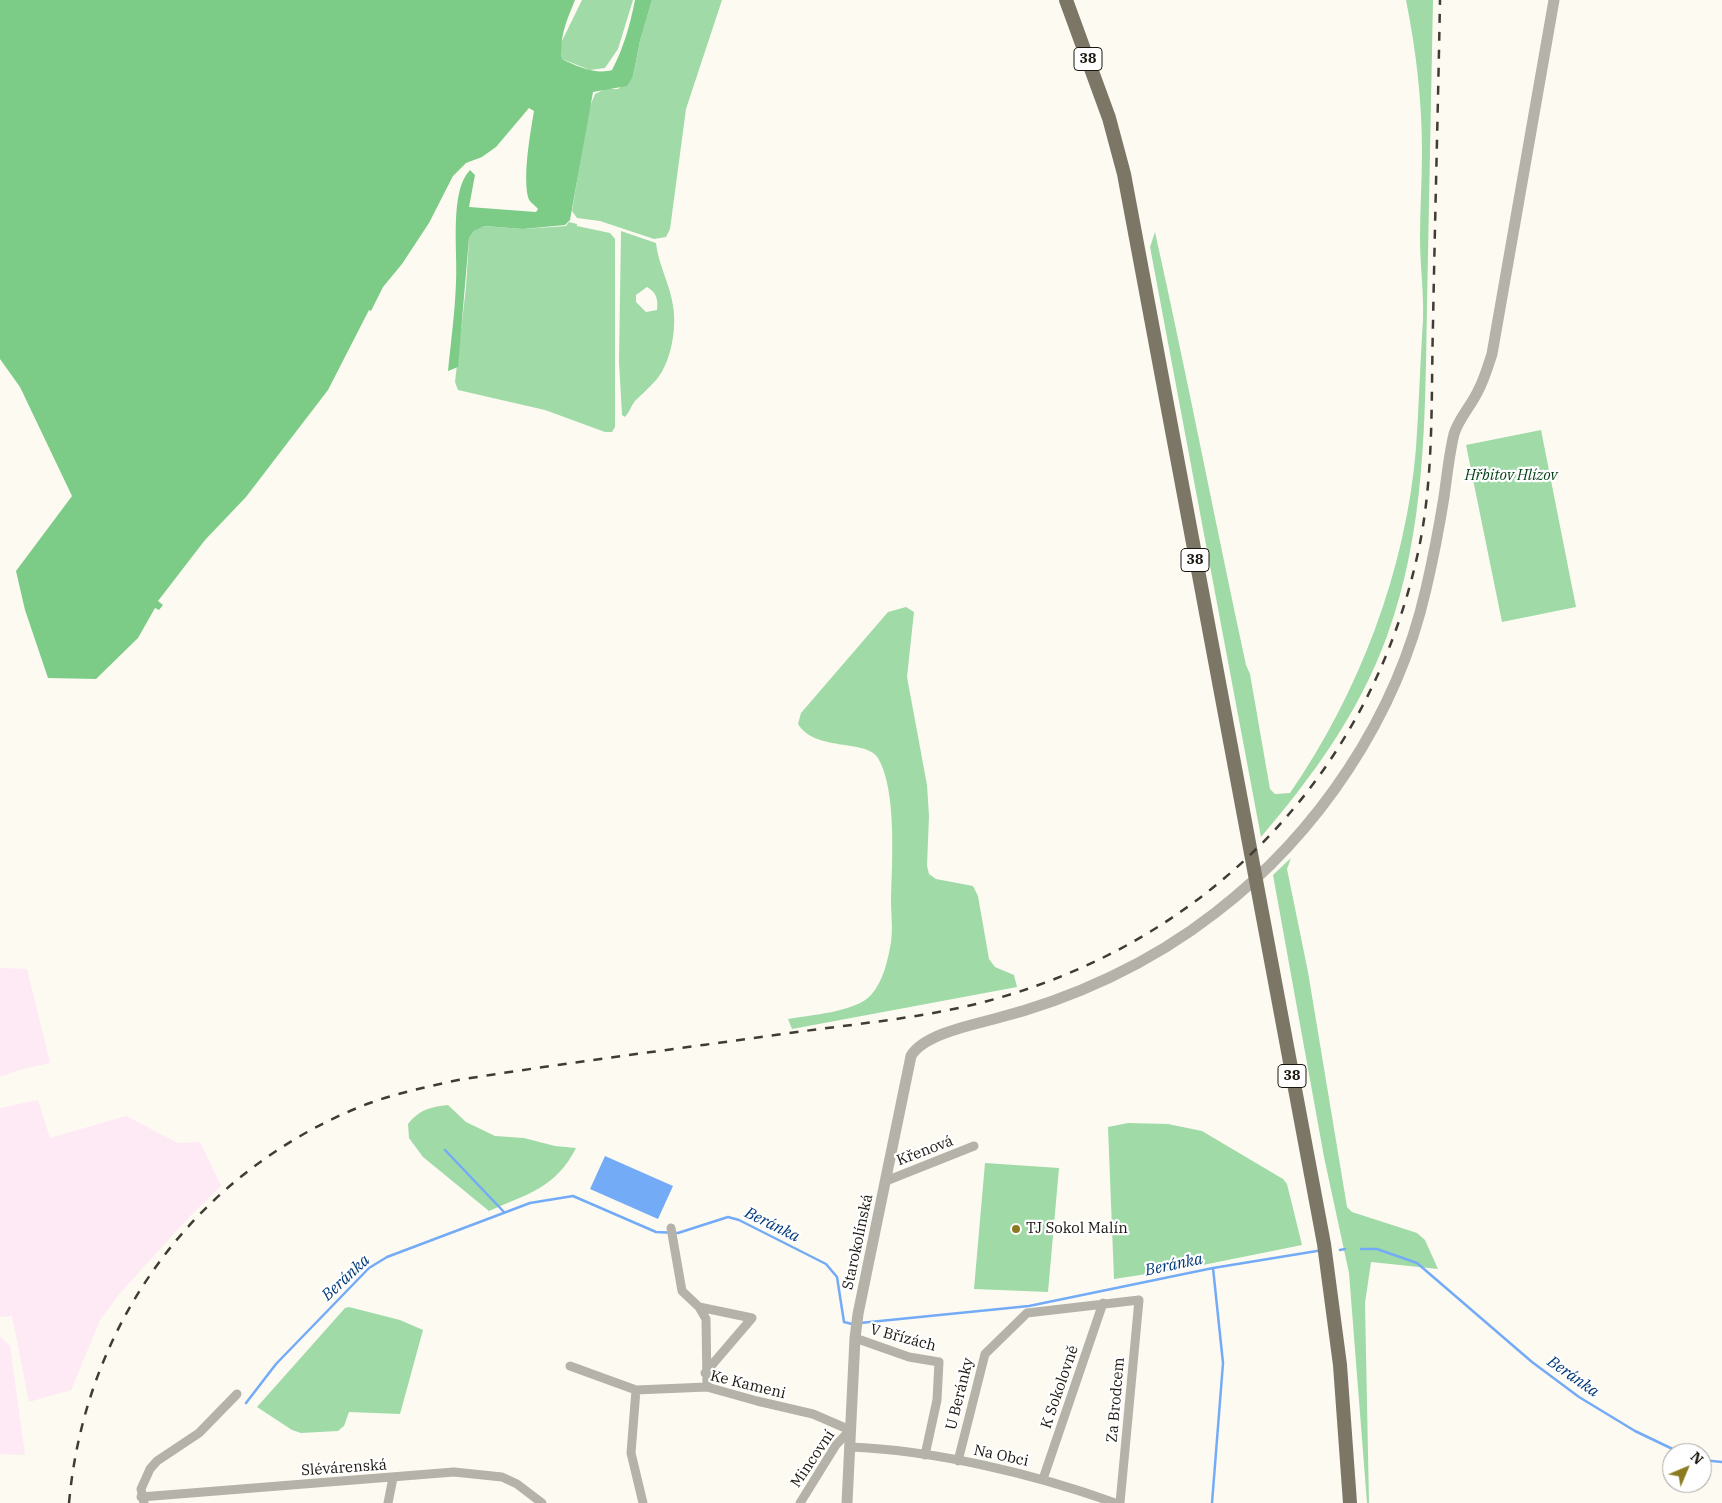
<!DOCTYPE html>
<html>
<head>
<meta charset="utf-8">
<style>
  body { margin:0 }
  #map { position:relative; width:1722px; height:1503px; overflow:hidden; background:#fdfaf2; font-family:"IBM Plex Serif",serif }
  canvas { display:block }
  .north { position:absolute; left:1662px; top:1443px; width:50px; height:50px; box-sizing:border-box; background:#fff; border:1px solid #a3a29f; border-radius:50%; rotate:45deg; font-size:14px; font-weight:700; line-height:20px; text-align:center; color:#1a160f }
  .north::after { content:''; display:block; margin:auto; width:18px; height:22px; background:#8c7a20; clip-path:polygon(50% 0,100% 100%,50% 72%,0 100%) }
</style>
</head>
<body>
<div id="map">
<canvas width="1722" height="1503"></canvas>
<div class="north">N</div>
</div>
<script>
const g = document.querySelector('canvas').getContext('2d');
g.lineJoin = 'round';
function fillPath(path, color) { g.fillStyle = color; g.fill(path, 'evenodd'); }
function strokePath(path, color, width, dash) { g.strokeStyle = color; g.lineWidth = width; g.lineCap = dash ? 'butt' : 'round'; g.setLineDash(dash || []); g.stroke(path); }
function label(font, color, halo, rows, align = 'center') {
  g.font = font + ' "IBM Plex Serif",serif'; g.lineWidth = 4.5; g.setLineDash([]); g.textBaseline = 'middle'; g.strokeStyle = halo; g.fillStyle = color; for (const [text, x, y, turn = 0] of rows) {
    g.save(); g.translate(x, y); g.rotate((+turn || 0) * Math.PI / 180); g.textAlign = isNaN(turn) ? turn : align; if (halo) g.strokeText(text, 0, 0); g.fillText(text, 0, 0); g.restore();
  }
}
fillPath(new Path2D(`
  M0,968l27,1 23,94 -31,7 -19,7z
  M38,1100l12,38 76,-22 52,27 22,-1 21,44 -30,29 -71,78 -20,27 -29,70 -42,12 -17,-86 -12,1v-209z
  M0,1336l10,10 15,109 -25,-1z`), '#fdeaf4');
fillPath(new Path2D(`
  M582,0h51l-15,49 -13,19 -15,2 -28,-11 -2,-14z
  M652,0h70l-36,109 -16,120 -4,8 -12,2 -54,-18 -23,-3 -5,-7 17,-102 6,-15 10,-5h13l15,-13 7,-35z
  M1406,0h27c-2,102 -4,203 -6,305 -2,113 -1,224 -40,331 -28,77 -74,140 -126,201l-111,-590 5,-15c32,144 60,289 91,433l4,9 20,115 5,5 15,-1c69,-100 116,-223 126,-345 3,-42 4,-85 7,-128 1,-27 -3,-55 -3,-82 0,-29 2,-58 2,-87 0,-51 -6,-101 -16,-151z
  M569,222l8,2v2l33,7 5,6v188l-3,5h-7l-60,-22 -87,-20 -3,-8 11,-95 3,-49 5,-7 9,-5 40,3 43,-3z
  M621,231l35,12c2,21 14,41 17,63 4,22 -2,56 -16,73 -7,8 -15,15 -22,22 -4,5 -6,12 -10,16l-3,-2 -3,-53zM647,287c10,6 11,12 10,23l-11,2 -10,-10v-7z
  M1541,430l35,177 -74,15 -36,-177z
  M906,607l8,5 -7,65 20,108 2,31 -2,50 2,8 7,5 37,7 5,10 11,63 6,8 19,8 3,12 -225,42 -4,-10c22,-4 68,-7 83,-24 12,-13 17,-35 20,-53 2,-13 0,-28 0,-42 1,-37 6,-110 -13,-142 -11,-19 -63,-6 -80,-34l3,-11 87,-101z
  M1291,858l-4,11 21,103 39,235 5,5 65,21 8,7 13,29 -67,-7 -6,41 4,200h-2l-18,-230 -25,-116 -51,-282z
  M448,1105l18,17 29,14 29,2 31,8 21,2c-20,40 -49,46 -87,63l-66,-54 -14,-19 -1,-14c11,-14 22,-17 40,-19z
  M1128,1123l40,1 34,7 81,48 4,5 15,61 -109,22 -79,12 -6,-152z
  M985,1163l74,5 -11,124 -74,-3z
  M349,1307l51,13 23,10 -23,84 -51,-2 -5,14 -6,5 -37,2 -9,-3 -35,-23 88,-99z`), '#a0daa7');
fillPath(new Path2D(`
  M0,0h575c-8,20 -16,37 -13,59 14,7 34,16 50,11 12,-23 18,-45 23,-70h17l-12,41 -7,35 -6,10 -34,6 -23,128 -5,5 -42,4 -39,-3 -10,5 -5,7 -11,129 -10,4c3,-30 7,-59 8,-89 2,-29 -7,-91 14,-112l5,5 -6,32 67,5 2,-3c-3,-4 -9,-7 -10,-12 -5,-23 2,-62 6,-86l-5,-3 -33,39 -14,10 -16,6 -13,13 -24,47 -27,41 -19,23 -12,24 -2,-1 -41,80 -82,107 -41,43 -47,61 5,4 -4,5 -4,-2 -17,30 -42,41 -48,-1 -23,-68 -9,-39 56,-75 -52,-109 -20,-28z`), '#7ccc87');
fillPath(new Path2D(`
  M605,1156l68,30 -15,33 -68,-30z`), '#73abf7');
strokePath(new Path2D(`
  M445,1150l59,62
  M1361,1249h16l40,14 115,99 47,35 56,34 46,22
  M1340,1250l5,-1
  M860,1323l169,-17 184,-38 104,-17
  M246,1403l30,-39 93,-96 18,-11 143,-54 43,-7 83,36 22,1 50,-16 11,3 87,44 11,13 7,45 8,2
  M1702,1460l20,2
  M1212,1503l11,-140 -10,-95`), '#73abf7', 2.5);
strokePath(new Path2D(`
  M886,1181l88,-35
  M671,1228l11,63 17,16 7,12 1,68
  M699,1307l53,11
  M855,1338l54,19 30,5 -2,38 -12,55
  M570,1366l66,24
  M705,1373l47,-55
  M849,1447c85,3 186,27 266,56
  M958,1461l27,-107 42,-41 112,-13 -19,203
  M1043,1479l60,-176
  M141,1497l313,-25 48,5 15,7 25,19
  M144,1503l-3,-14 9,-20 7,-8 42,-28 38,-39
  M388,1503l5,-25
  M643,1503l-12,-50 5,-63 71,-3 50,14 56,13 37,16 -14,15 -36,58`), '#b5b2a9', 9);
strokePath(new Path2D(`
  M847,1503l8,-165 3,-24 53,-258c12,-21 60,-31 83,-37 79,-20 157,-56 221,-106 103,-79 182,-196 211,-324 7,-30 13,-61 18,-92 3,-21 5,-42 10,-63 5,-16 17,-28 24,-43 6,-11 10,-25 14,-37l62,-354`), '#b5b2a9', 11);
strokePath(new Path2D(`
  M1066,0l43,118 15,56 200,1070 16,121 10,138`), '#7c7667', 14);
strokePath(new Path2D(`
  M69,1503c16,-180 128,-333 298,-399 30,-11 60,-17 91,-24 113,-18 226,-32 339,-48 66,-9 134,-15 198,-33 220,-62 380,-232 425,-456 14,-72 11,-146 13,-219 2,-108 5,-216 7,-324`), '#403c35', 2.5, [9, 9]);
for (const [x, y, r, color] of [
  [1016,1229,5,"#8c7a20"]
]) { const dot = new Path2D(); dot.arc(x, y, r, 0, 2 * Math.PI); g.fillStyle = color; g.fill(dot); strokePath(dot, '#fff', 2); }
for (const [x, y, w] of [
  [1088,59,28],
  [1195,560,28],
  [1292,1076,28]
]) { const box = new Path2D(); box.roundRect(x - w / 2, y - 11.5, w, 23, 4); g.fillStyle = '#fff'; g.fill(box); strokePath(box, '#1a160f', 1); }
label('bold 14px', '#1a160f', null, [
  ["38",1088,59],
  ["38",1195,560],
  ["38",1292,1076]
]);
label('italic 15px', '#003e12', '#fff', [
  ["Hřbitov Hlízov",1511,476]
]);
label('15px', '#1a160f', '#fff', [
  ["Křenová",925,1151,-21],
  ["Starokolínská",858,1242,-78],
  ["V Břízách",903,1338,15],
  ["Ke Kameni",748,1385,14],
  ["K Sokolovně",1060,1387,-71],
  ["U Beránky",960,1394,-76],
  ["Za Brodcem",1116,1400,-85],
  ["Na Obci",1001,1456,12],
  ["Mincovní",813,1459,-56],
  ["Slévárenská",344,1468,-4]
]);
label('15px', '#1a160f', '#fff', [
  ["TJ Sokol Malín",1026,1229]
], 'left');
label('italic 16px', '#00397a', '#fff', [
  ["Beránka",772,1225,26],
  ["Beránka",1174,1265,-12],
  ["Beránka",346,1278,-43],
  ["Beránka",1573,1377,35]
]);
</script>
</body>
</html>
